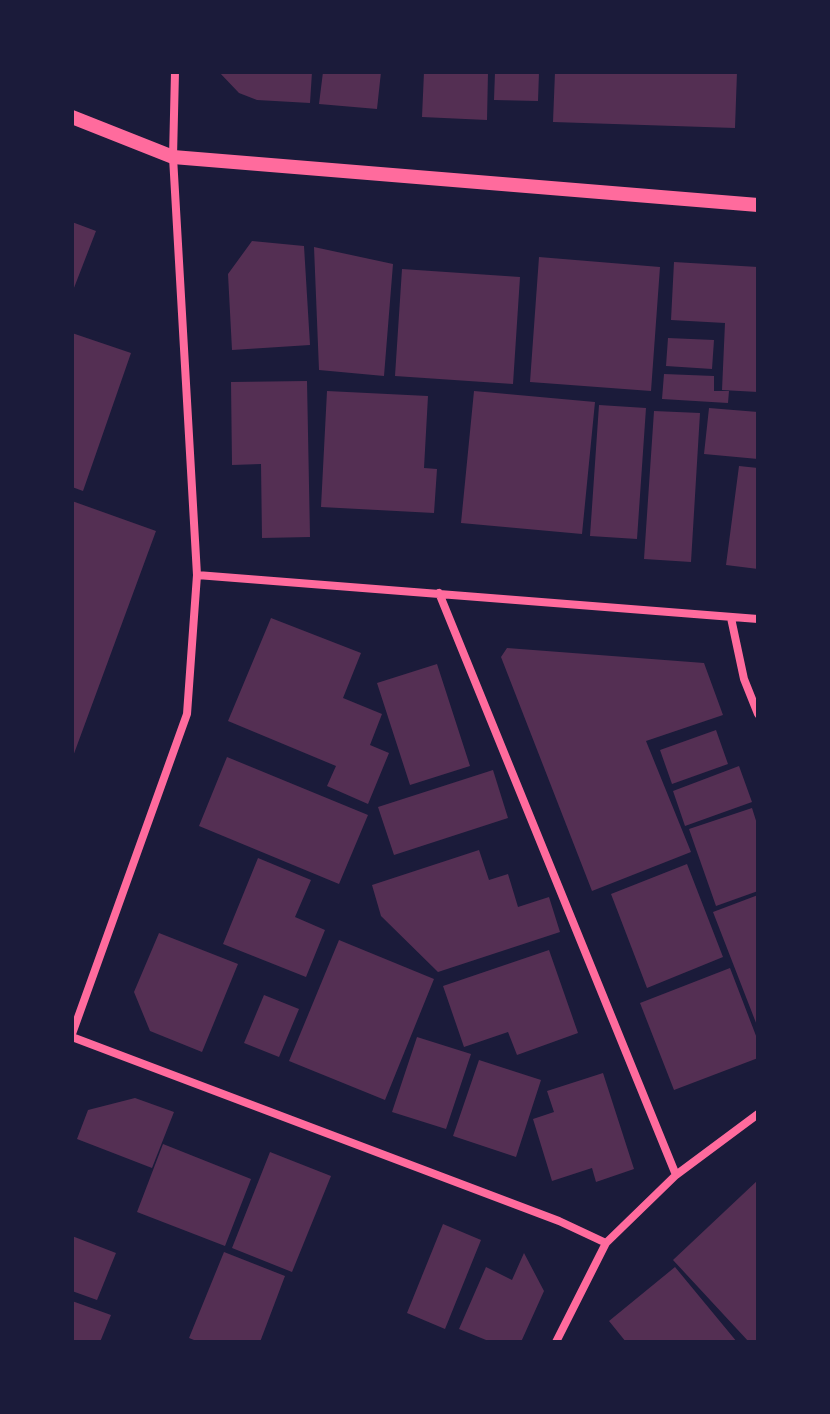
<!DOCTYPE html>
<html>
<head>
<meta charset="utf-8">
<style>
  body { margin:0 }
  #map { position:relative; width:830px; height:1414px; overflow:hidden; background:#1b1b3a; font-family:"Exo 2",sans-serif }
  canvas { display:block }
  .frame { position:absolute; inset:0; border:74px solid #1b1b3a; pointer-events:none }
</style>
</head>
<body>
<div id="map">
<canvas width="830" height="1414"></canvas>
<div class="frame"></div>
</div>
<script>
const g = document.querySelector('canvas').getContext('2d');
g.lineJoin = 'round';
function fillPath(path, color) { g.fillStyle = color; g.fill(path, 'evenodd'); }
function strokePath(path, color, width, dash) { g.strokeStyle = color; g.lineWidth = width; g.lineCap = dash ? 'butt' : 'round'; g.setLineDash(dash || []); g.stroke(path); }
fillPath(new Path2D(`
  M219,72h93l-2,31 -53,-3 -18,-7z
  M323,72h58l-4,37 -58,-5z
  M424,72h64l-1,48 -65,-3z
  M495,72h44l-1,29 -44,-1z
  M555,72h182l-2,56 -182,-6z
  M72,222l24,9 -24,62z
  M252,241l52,5 6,99 -78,5 -4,-76z
  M314,247l79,17 -9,112 -65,-6z
  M539,257l121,10 -9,124 -121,-9z
  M674,262l84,5v125l-36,-2 3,-67 -54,-3z
  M402,269l118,8 -7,107 -118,-8z
  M72,333l59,20 -48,138 -11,-4z
  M668,338l46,2 -2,29 -46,-3z
  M664,374l50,2v15h15l-1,12 -66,-4z
  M307,381l3,156 -48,1 -1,-74 -29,1 -1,-83z
  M327,391l101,5 -4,72 13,1 -3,44 -113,-6z
  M474,391l121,11 -13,132 -121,-11z
  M599,405l47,3 -9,131 -47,-3z
  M709,408l49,4v47l-54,-5z
  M654,411l46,2 -9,149 -47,-3z
  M739,466l19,2v101l-32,-4z
  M72,501l84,30 -84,228z
  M271,618l90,35 -18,45 39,16 -12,31 19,8 -21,51 -41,-18 9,-20 -108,-45z
  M507,648l197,15 19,52 -77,26 45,111 -99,39 -91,-234z
  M437,664l33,102 -60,19 -33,-102z
  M716,730l12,34 -56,20 -12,-34z
  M227,757l141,58 -29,69 -140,-58z
  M739,766l13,36 -67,24 -12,-35z
  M493,770l15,48 -114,37 -16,-48z
  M752,808l6,19v64l-42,15 -27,-77z
  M479,850l10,30 19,-6 10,33 31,-10 11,35 -122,40 -57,-56 -9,-31z
  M258,858l53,22 -16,37 30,13 -19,47 -83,-33z
  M687,864l36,93 -76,31 -36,-94z
  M758,895v133l-45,-116z
  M159,933l79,31 -36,88 -52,-21 -16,-39z
  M339,940l95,39 -49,121 -96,-39z
  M549,950l29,83 -61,22 -9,-23 -44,15 -21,-61z
  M730,968l28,73v17l-84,32 -34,-87z
  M264,995l35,14 -20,48 -35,-14z
  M417,1037l54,17 -25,75 -54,-17z
  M479,1060l62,20 -25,77 -63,-21z
  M603,1073l31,96 -38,13 -4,-14 -40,13 -19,-62 21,-7 -7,-21z
  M135,1098l39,14 -22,56 -75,-29 11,-29z
  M163,1144l88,35 -26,67 -88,-34z
  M270,1152l61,24 -39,96 -60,-24z
  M758,1180v162h-9l-76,-82z
  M443,1224l38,16 -36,89 -38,-16z
  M72,1236l44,17 -19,47 -25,-9z
  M224,1252l61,24 -25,66h-61l-10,-4z
  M524,1253l20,38 -23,51h-30l-32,-13 27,-62 26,13z
  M675,1267l62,75h-111l-17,-21z
  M72,1301l39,14 -11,27h-28z`), '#542f53');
strokePath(new Path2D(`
  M197,575l561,44
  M439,593l237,582
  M731,618l13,61 14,35
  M72,1034l115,-320 10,-139 -24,-418 2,-85
  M72,1037l487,184 47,22
  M556,1342l50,-99 70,-68 82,-61`), '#ff6b9d', 8);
strokePath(new Path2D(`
  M72,117l101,40 585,48`), '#ff6b9d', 14);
</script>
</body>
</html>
